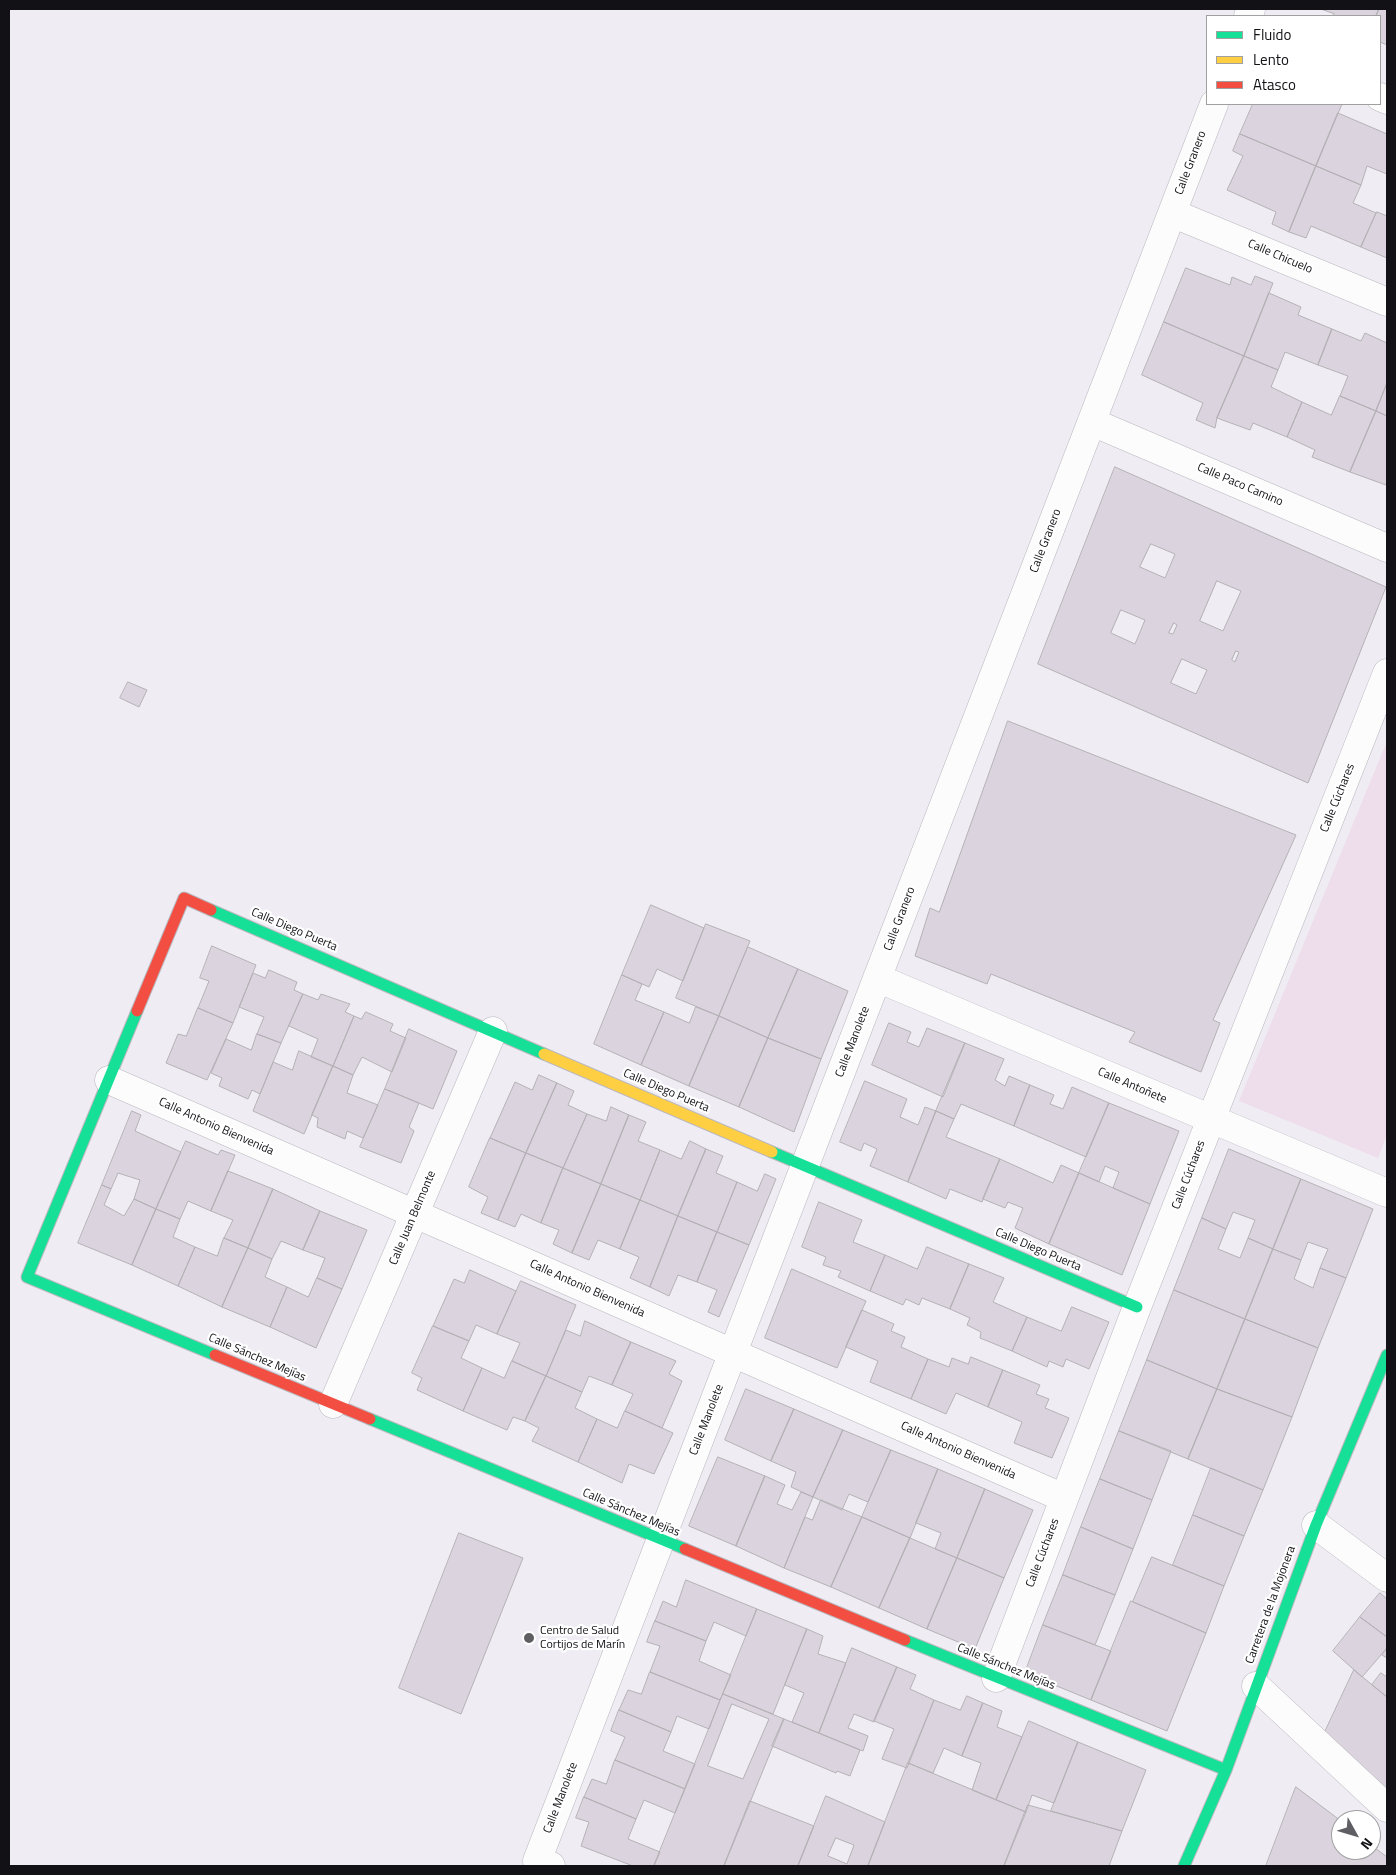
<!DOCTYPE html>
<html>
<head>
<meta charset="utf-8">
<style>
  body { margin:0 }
  #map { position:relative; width:1396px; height:1875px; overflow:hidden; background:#efecf4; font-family:"Titillium Web",sans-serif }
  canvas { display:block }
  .frame { position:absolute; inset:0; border:10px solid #121115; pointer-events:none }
  .legend { position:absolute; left:1206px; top:15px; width:175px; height:90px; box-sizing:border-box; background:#fff; border:1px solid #a0a0a1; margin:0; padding:6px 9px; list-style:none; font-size:15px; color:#121115 }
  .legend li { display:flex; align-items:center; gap:10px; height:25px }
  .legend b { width:25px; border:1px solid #a0a0a1 }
  .north { position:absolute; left:1331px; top:1810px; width:50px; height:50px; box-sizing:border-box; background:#fff; border:1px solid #a0a0a1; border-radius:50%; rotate:129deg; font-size:14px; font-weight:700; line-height:20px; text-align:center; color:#121115 }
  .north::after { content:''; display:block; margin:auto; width:18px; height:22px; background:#5f5e63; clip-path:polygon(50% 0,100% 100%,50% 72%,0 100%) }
</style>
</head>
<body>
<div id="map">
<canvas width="1396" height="1875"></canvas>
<div class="frame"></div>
<ul class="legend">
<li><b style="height:6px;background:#16e098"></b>Fluido</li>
<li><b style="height:6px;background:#ffcf43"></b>Lento</li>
<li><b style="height:6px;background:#f24e42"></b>Atasco</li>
</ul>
<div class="north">N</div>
</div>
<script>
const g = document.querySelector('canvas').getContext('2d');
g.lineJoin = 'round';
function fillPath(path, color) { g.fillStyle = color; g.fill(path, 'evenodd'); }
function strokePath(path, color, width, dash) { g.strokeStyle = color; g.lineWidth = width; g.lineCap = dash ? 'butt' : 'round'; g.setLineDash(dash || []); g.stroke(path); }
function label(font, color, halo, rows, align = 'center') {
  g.font = font + ' "Titillium Web",sans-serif'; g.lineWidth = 4.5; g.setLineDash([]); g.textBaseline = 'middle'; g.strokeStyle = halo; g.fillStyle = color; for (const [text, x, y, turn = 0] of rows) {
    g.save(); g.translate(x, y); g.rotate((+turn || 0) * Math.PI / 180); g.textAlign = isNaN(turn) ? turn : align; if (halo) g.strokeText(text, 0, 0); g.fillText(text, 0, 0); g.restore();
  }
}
fillPath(new Path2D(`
  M1387,741v394l-9,23 -139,-57z`), '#eedeec');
const building = new Path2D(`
  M1321,9h58l-3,7h-43l1,-2z
  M1379,9h8v36l-7,-3v-26h-4z
  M1253,104h89l-26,62 -76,-32z
  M1338,113l49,21v40l-20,-8 -6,19 -45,-19z
  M1240,134l76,32 -27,66 -17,-8 4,-12 -49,-22 16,-34 -10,-5z
  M1316,166l45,19 -8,18 23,10 -15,34 -50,-21 -5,12 -17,-6z
  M1377,212l10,4v42l-26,-11z
  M1186,268l44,17 2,-8 19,8 4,-9 18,7 -29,73 -80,-34z
  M1269,293l32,14 -3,8 34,14 -14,36 -33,-13 -7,18 -34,-14z
  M1164,322l80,34 -27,62 -2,10 -19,-8 7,-17 -61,-28z
  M1332,329l29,12 4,-8 22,10v40l-11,28 -36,-15 8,-20 -30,-11z
  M1244,356l34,14 -7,17 31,15 -15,35 -34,-14 -3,7 -33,-12z
  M1387,383v33l-11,-5z
  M1340,396l36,15 -26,61 -38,-15 3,-7 -28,-13 15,-35 29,13z
  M1376,411l11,5v63l-1,6 -36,-13z
  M1115,467l271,120 -78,196 -270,-119zM1151,544l24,10 -10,24 -25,-11zM1217,581l24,10 -18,40 -23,-10zM1121,610l24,10 -10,24 -24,-11zM1174,623l3,2 -4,9 -4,-1zM1236,651l3,1 -4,10 -3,-2zM1182,659l25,11 -11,24 -25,-11z
  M128,682l19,8 -8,17 -19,-9z
  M1008,721l288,114 -83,185 7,3 -19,49 -72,-30 6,-10 -144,-58 -4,10 -72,-28 15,-48 9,4z
  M651,905l53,23 -21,53 -26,-12 -8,18 -27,-12z
  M706,924l44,17 -31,75 -43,-18z
  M212,946l44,19 -23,58 -35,-15 11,-27 -9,-3z
  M748,947l50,22 -30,69 -49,-22z
  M798,969l50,22 -27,68 -53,-21z
  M269,970l28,12 -3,8 9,4 -22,49 -24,-9 7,-17 -25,-10 14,-34 12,5z
  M622,975l20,9 -7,16 29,12 -23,53 -47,-21z
  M303,994l15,6 3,-6 29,10 -5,8 9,4 -21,50 -22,-9 7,-18 -29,-13z
  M696,1007l23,9 -30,70 -48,-21 23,-53 25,11z
  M198,1008l35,15 -26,57 -41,-17 12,-29 8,2z
  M366,1012l27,12 -3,7 16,7 -14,34 -30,-15 -9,18 -20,-9 21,-50 7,3z
  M719,1016l49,22 -29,69 -50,-21z
  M889,1023l22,9 -4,10 12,5 8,-19 38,15 -22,54 -71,-32z
  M409,1029l48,22 -24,58 -48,-20z
  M257,1034l24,9 -21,51 -8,-4 -4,9 -29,-13 3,-8 -11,-5 15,-34 25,11z
  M768,1038l53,21 -27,73 -55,-25z
  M965,1043l39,16 -9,21 10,6 4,-10 21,9 -16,41 -53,-22 -7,15 -18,-8z
  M299,1051l34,15 -29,68 -51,-23 20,-49 19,8z
  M333,1066l20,9 -6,18 31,12 -15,33 -16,-7 -2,8 -28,-12 1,-9 -6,-3z
  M539,1075l18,8 -31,70 -36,-15 25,-56 17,8z
  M865,1081l42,18 -7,18 18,8 7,-18 11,4 -28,71 -38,-16 7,-17 -13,-6 -3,8 -21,-9z
  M557,1083l17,8 -6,14 19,9 -24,54 -37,-15z
  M1030,1085l24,10 -4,9 13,5 9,-22 37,16 -23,54 -72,-31z
  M385,1089l34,14 -10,24 5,4 -13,32 -41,-16z
  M1109,1103l70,28 -29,73 -37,-16 6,-16 -14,-6 -6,16 -20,-9z
  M611,1107l18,8 -28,69 -38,-16 24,-54 19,7z
  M132,1111l9,4 -6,16 46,21 -25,57 -22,-10 6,-19 -22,-7 -7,16 -9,-4z
  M936,1111l18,8 -8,18 54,22 -18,43 -32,-13 -4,10 -38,-17z
  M629,1115l17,7 -8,19 22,9 -20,50 -39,-16z
  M490,1138l36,15 -28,67 -17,-7 7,-16 -19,-10z
  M186,1141l32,14 3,-5 14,5 -24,56 -23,-10 -8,18 -24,-10z
  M690,1141l16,8 -28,67 -38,-16 20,-50 21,9z
  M706,1149l17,7 -7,17 21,9 -20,50 -39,-16z
  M1229,1149l72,30 -28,70 -25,-11 7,-18 -22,-8 -7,17 -24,-11z
  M526,1153l37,15 -22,55 -20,-9 -6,13 -17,-7z
  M1000,1159l53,24 8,-18 18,8 -30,71 -34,-16 8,-20 -15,-6 -3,6 -22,-9z
  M563,1168l38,16 -29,69 -19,-9 6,-14 -18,-7z
  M228,1171l45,18 -25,59 -24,-10 9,-18 -22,-9z
  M1079,1173l71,31 -28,71 -73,-31z
  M765,1174l11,5 -27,66 -32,-13 20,-50 20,9z
  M1301,1179l72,30 -27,69 -26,-10 8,-19 -20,-7 -7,18 -28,-11z
  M601,1184l39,16 -20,49 -22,-9 -9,20 -17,-7z
  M102,1185l9,4 -7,16 20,11 10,-17 22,10 -24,56 -54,-22z
  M273,1189l47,22 -17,39 -22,-9 -9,18 -24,-11z
  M640,1200l38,16 -28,71 -20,-9 9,-21 -19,-8z
  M819,1202l43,18 -9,22 32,13 -15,36 -32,-14 3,-6 -18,-6 3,-8 -24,-10z
  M156,1209l24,10 -7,18 22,10 -17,39 -46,-21z
  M320,1211l47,19 -25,59 -25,-11 8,-20 -22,-8z
  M678,1216l39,16 -20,50 -19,-7 -9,21 -19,-9z
  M1202,1218l24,11 -8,20 22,9 8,-20 25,11 -28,70 -71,-29z
  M717,1232l32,13 -30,72 -11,-5 9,-22 -20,-8z
  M224,1238l24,10 -26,59 -44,-21 17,-39 22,9z
  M927,1247l42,17 -19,45 -28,-11 -3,7 -13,-6 -3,6 -33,-14 15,-36 32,14z
  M248,1248l24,11 -7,18 22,10 -17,40 -48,-20z
  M1273,1249l28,11 -7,19 19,9 7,-20 26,10 -28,70 -73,-29z
  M969,1264l35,14 -11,24 34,15 -15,34 -32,-13 1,-6 -14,-7 3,-7 -20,-9z
  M792,1269l74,32 -29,67 -72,-30z
  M470,1270l46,21 -19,43 -21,-9 -7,16 -36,-15 21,-47 10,4z
  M317,1278l25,11 -26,59 -46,-21 17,-40 21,10z
  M521,1281l55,24 -30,71 -34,-15 8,-18 -23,-9z
  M1174,1290l71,29 -28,70 -70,-29z
  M1072,1307l37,15 -20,47 -23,-10 -3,8 -14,-6 -2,6 -35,-16 15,-34 34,14z
  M862,1310l32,14 -3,7 14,6 -4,10 27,12 -17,40 -41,-17 8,-21 -32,-14z
  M1245,1319l73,29 -26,69 -75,-28z
  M585,1321l46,21 -19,43 -23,-9 -7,16 -36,-16 20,-46 14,6z
  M433,1326l36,15 -8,17 21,10 -19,43 -46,-21 5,-12 -10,-5z
  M631,1342l45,19 -7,13 13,7 -20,47 -37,-17 8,-17 -21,-9z
  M971,1357l32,13 -15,37 -32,-14 -10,21 -35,-15 17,-40 21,8 3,-9 16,6z
  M1147,1360l70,29 -29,70 -69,-28z
  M512,1361l34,15 -21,45 -12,-4 -6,13 -44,-19 19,-43 22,10z
  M1003,1370l37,15 -4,9 13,5 -4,9 24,10 -17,40 -38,-15 8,-21 -34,-15z
  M546,1376l36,16 -7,16 22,11 -19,43 -46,-21 7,-13 -14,-7z
  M746,1389l48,20 -23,52 -46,-21z
  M1217,1389l75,28 -29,73 -75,-31z
  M794,1409l49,21 -30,67 -22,-10 5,-15 -25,-11z
  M625,1411l48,22 -19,41 -25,-10 -7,19 -44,-21 19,-43 20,9z
  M843,1430l48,20 -23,52 -19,-8 -7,16 -29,-13z
  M1119,1431l52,20 -19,49 -52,-21z
  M891,1450l47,19 -28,69 -48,-21z
  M718,1457l47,19 -29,70 -47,-20z
  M1211,1468l52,22 -19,46 -51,-21z
  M938,1469l47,20 -28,69 -22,-9 6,-16 -25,-10z
  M765,1476l20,9 -8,19 15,6 9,-18 12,5 -29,71 -48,-22z
  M1100,1479l52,21 -19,49 -52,-22z
  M985,1489l48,21 -29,68 -47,-20z
  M821,1500l41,17 -31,70 -47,-19 21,-51 7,3z
  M1193,1515l51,21 -20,50 -51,-21z
  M862,1517l48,21 -31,70 -48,-21z
  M1081,1527l52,22 -18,46 -52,-20z
  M459,1533l64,25 -62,156 -62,-26z
  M910,1538l47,20 -30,71 -48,-21z
  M1152,1557l72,29 -18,47 -73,-31z
  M957,1558l47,20 -29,71 -48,-20z
  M1063,1575l52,20 -20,50 -52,-20z
  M686,1580l71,29 -11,27 -32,-14 -8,19 -51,-20 8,-20 13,6z
  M1380,1593l7,6v38l-27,-20z
  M1131,1601l75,32 -39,98 -76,-31z
  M757,1609l50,20 -34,85 -50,-20z
  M1360,1617l27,20v11l-25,29 -29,-26z
  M655,1621l51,20 -7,20 32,14 -11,25 -70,-28 10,-26 -13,-4z
  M1043,1625l68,26 -20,49 -66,-27z
  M807,1629l16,7 -5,18 28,9 -27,70 -27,-11 12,-29 -19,-8z
  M852,1648l45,19 -23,55 -20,-8 -6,14 20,8 -5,15 -44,-18z
  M1387,1648v10l-5,-3z
  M897,1667l19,8 -6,14 24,11 -27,68 -25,-9 12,-30 -20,-8z
  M1354,1670l33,27v109l-70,-57z
  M650,1672l70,28 -11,29 -32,-13 -6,16 -52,-22 9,-20 13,4z
  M1381,1673l6,4v20l-15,-12z
  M723,1694l61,25 -60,147h-70zM732,1704l37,15 -26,60 -35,-13z
  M967,1696l16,7 -21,53 -18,-8 -11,25 -25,-10 26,-63 26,10z
  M983,1703l19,8 -5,16 25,10 -26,63 -24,-10 9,-27 -19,-7z
  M619,1710l52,22 -8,19 32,13 -10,25 -70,-29 10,-23 -14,-6z
  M784,1719l76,31 -10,26 -13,-5 -1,2 -64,-27z
  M1029,1721l49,21 -24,61 -22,-8 -6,17 -30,-12z
  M1078,1742l68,28 -24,61 -71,-20z
  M615,1760l70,29 -10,24 -31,-13 -8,19 -52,-22 8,-18 14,5z
  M908,1763l118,49 -22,54h-136z
  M1296,1787l45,34v29h30v-5l16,12v9h-121z
  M826,1796l59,26 -17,44h-70zM836,1838l18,7 -7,19 -19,-8z
  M584,1797l52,22 -8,20 32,13 -6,14h-21l-52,-20 8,-24 -13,-4z
  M750,1801l64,25 -16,40h-74z
  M1028,1805l94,26 -13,35h-105z`);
fillPath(building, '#dbd4de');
strokePath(building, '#b4b1b6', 1);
const street = new Path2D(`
  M1248,16l3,-7
  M1380,97l7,3
  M1172,213l215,89
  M1092,422l295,126
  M877,978l510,215
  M109,1080l955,418
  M333,1404l160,-373
  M1316,1525l71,53
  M996,1678l141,-371 250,-634
  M1256,1686l131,122
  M551,1866l-14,-5 677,-1757`);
const fast = new Path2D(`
  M211,910l333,144
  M137,1011l-110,266 188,78
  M772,1152l365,155
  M370,1419l315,130
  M905,1640l321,130
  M1184,1866l42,-96 90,-245 71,-170`);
const slow = new Path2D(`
  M544,1054l228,98`);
const jam = new Path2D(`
  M137,1011l47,-113 27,12
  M215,1355l155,64
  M685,1549l220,91`);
strokePath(street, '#bab8be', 29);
strokePath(fast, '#bab8be', 13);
strokePath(slow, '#bab8be', 13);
strokePath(jam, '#bab8be', 13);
strokePath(street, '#fdfcfd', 28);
strokePath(fast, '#16e098', 11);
strokePath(slow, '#ffcf43', 11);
strokePath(jam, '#f24e42', 11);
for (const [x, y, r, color] of [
  [529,1638,6,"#5f5e63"]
]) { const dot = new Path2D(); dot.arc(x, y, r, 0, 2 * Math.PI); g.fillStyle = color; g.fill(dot); strokePath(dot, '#fff', 2); }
label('12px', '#121115', '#fff', [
  ["Calle Granero",1191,163,-69],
  ["Calle Chicuelo",1280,257,23],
  ["Calle Paco Camino",1240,485,23],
  ["Calle Granero",1046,541,-69],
  ["Calle Cúchares",1338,798,-68],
  ["Calle Granero",900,919,-69],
  ["Calle Diego Puerta",294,930,23],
  ["Calle Manolete",853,1042,-69],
  ["Calle Antoñete",1132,1086,23],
  ["Calle Diego Puerta",666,1091,23],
  ["Calle Antonio Bienvenida",216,1127,24],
  ["Calle Cúchares",1189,1175,-69],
  ["Calle Juan Belmonte",413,1218,-67],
  ["Calle Diego Puerta",1038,1250,23],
  ["Calle Antonio Bienvenida",587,1289,24],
  ["Calle Sánchez Mejías",257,1358,23],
  ["Calle Manolete",707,1420,-69],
  ["Calle Antonio Bienvenida",958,1451,24],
  ["Calle Sánchez Mejías",631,1513,23],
  ["Calle Cúchares",1043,1553,-69],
  ["Carretera de la Mojonera",1271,1605,-70],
  ["Calle Sánchez Mejías",1006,1667,22],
  ["Calle Manolete",561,1798,-69]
]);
label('12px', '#121115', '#fff', [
  ["Centro de Salud",540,1631],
  ["Cortijos de Marín",540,1645]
], 'left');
</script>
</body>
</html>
